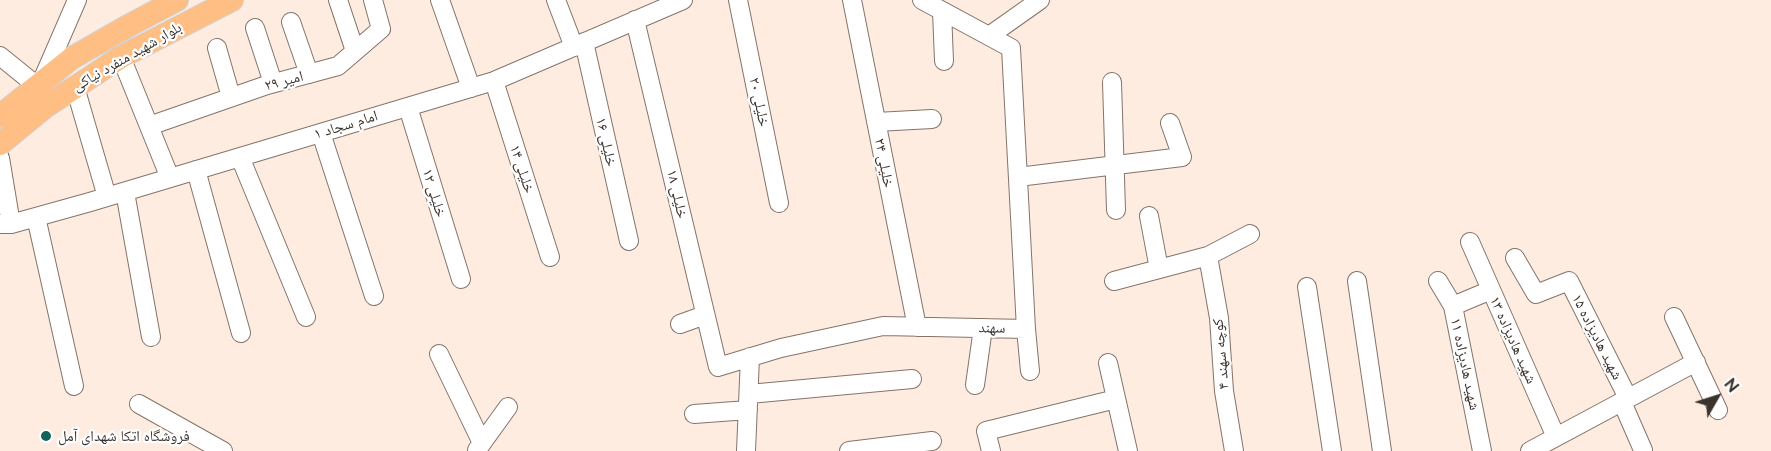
<!DOCTYPE html>
<html>
<head>
<meta charset="utf-8">
<style>
  body { margin:0 }
  #map { position:relative; width:1771px; height:451px; overflow:hidden; background:#feece0; font-family:Raleway,sans-serif }
  canvas { display:block }
  .north { position:absolute; left:1687px; top:367px; width:60px; height:60px; -webkit-text-stroke:4px #fff; paint-order:stroke; rotate:51deg; font-size:16px; font-weight:700; line-height:24px; text-align:center; color:#3a332e }
  .north::after { content:''; display:block; margin:auto; width:21px; height:27px; background:#3a332e; clip-path:polygon(50% 0,100% 100%,50% 72%,0 100%) }
</style>
</head>
<body>
<div id="map">
<canvas width="1771" height="451"></canvas>
<div class="north">N</div>
</div>
<script>
const g = document.querySelector('canvas').getContext('2d');
g.lineJoin = 'round';
function strokePath(path, color, width, dash) { g.strokeStyle = color; g.lineWidth = width; g.lineCap = dash ? 'butt' : 'round'; g.setLineDash(dash || []); g.stroke(path); }
function label(font, color, halo, rows, align = 'center') {
  g.font = font + ' Raleway,"Noto Naskh Arabic",sans-serif'; g.lineWidth = 4.5; g.setLineDash([]); g.textBaseline = 'middle'; g.strokeStyle = halo; g.fillStyle = color; for (const [text, x, y, turn = 0] of rows) {
    g.save(); g.translate(x, y); g.rotate((+turn || 0) * Math.PI / 180); g.textAlign = isNaN(turn) ? turn : align; if (halo) g.strokeText(text, 0, 0); g.fillText(text, 0, 0); g.restore();
  }
}
const minor = new Path2D(`
  M338,0l17,51
  M440,0l31,88
  M556,0l18,47
  M738,0l41,203
  M852,0l65,327
  M942,11l2,50
  M635,20l83,347 63,-19 102,-22 143,3 -15,-281 -89,-48
  M291,22l18,52
  M255,28l18,55
  M989,36l51,-36
  M584,42l45,199
  M217,48l14,49
  M0,56l37,30
  M121,57l49,121
  M494,81l56,176
  M1112,82l4,128
  M41,83l36,-83
  M75,87l32,110
  M408,107l53,172
  M876,122l56,-3
  M149,126l118,-41 71,-19 43,-37 -8,-29
  M321,133l53,163
  M240,157l66,160
  M0,158l11,66
  M196,170l45,163
  M1018,177l164,-20 -12,-34
  M125,192l26,145
  M1149,216l10,53
  M36,217l38,169
  M0,224h11l79,-22 404,-121 189,-81
  M1470,242l86,195
  M1208,256l11,62 5,73 10,60
  M1515,258l21,36 33,-13 59,117
  M1114,281l94,-25 42,-22
  M1357,281l25,170
  M1438,281l15,25 29,145
  M1307,287l25,164
  M1453,306l38,-16
  M1674,317l44,93
  M680,324l25,-9
  M1026,329l4,42
  M439,354l43,89
  M1108,363l20,88
  M975,385l8,-57
  M749,394l163,-15
  M1622,402l21,48
  M139,404l84,47
  M694,414l54,-4
  M477,450l31,-43
  M746,451l4,-94
  M849,451l83,-10
  M991,451l-5,-20 130,-32
  M1530,451l166,-89`);
const major = new Path2D(`
  M0,116l72,-58 56,-32 49,-26
  M0,144l45,-37 76,-50 111,-57`);
strokePath(minor, '#84746a', 20);
strokePath(major, '#d4d2d1', 24);
strokePath(minor, '#fff', 18);
strokePath(major, '#febe84', 22);
for (const [x, y, r, color] of [
  [46,436,6,"#16635c"]
]) { const dot = new Path2D(); dot.arc(x, y, r, 0, 2 * Math.PI); g.fillStyle = color; g.fill(dot); strokePath(dot, '#fff', 2); }
label('15px', '#3a332e', '#fff', [
  ["بلوار شهید منفرد نیاکی",127,57,-30],
  ["امیر ۲۹",284,81,-15],
  ["خلیلی ۲۰",759,102,78],
  ["امام سجاد ۱",346,125,-17],
  ["خلیلی ۱۶",606,142,77],
  ["خلیلی ۲۴",884,163,79],
  ["خلیلی ۱۴",522,169,72],
  ["خلیلی ۱۲",434,193,73],
  ["خلیلی ۱۸",677,194,77],
  ["سهند",992,328,1],
  ["شهید هادیزاده ۱۵",1597,337,63],
  ["شهید هادیزاده ۱۳",1513,340,66],
  ["کوچه سهند ۴",1221,354,-95],
  ["شهید هادیزاده ۱۱",1465,364,78]
]);
label('15px', '#3a332e', '#fff', [
  ["فروشگاه اتکا شهدای آمل",58,436]
], 'left');
</script>
</body>
</html>
